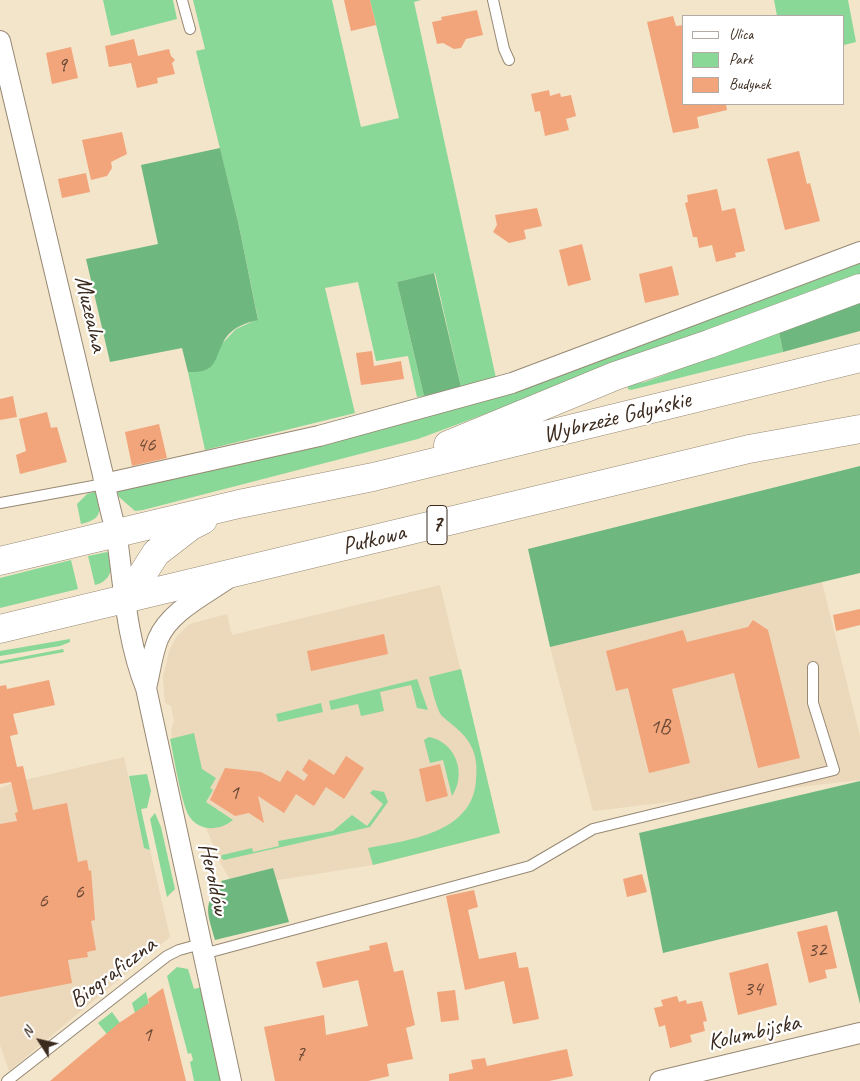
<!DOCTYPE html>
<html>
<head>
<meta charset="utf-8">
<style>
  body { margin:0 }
  #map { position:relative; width:860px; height:1081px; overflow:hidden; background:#f3e5ca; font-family:Caveat,sans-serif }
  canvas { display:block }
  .legend { position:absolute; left:682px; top:15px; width:162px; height:90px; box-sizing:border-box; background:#fff; border:1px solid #b1aaa5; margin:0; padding:6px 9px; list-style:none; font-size:15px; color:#3b2a1e }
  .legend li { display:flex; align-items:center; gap:10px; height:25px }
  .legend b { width:25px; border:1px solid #b1aaa5 }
  .north { position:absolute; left:15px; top:1016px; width:50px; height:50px; -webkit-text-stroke:4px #fff; paint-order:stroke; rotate:305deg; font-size:14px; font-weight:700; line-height:20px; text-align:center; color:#3b2a1e }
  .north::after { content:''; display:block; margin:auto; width:18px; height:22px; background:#3b2a1e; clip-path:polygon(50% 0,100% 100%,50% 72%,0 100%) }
</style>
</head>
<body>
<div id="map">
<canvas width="860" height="1081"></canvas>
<ul class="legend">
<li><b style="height:6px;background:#fff"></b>Ulica</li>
<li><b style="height:14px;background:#89d898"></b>Park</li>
<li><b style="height:14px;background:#f2a47b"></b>Budynek</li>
</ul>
<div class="north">N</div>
</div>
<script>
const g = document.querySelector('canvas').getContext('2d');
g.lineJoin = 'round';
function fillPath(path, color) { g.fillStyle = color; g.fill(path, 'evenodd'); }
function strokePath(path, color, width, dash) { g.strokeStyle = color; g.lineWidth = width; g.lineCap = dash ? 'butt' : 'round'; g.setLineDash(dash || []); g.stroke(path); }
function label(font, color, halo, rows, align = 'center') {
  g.font = font + ' Caveat,sans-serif'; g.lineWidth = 4.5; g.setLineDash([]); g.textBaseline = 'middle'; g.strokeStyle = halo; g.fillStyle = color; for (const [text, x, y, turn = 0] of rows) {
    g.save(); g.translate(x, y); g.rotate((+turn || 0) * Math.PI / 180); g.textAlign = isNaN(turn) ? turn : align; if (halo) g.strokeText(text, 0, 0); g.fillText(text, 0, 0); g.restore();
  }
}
fillPath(new Path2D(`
  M822,582l38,154v44l-267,31 -43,-164z
  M440,585l60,248 -127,32 -139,22 -14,-25 -50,-123 2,-1 -1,-8 3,-9 -3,-15 -6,-3 -2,-26 6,-26 8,-15 13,-12 37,-10 5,21z
  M124,757l20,91 6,2 20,87 -161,134 -9,-26v-257l16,-6z`), '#ecd8ba');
fillPath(new Path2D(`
  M103,0h70l4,19 -66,17z
  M193,0h139l29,127 38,-9 -29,-118h51l-7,2 82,376 -35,9 -26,-114 -38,9 27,114 -7,1 -9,-41 -32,5 -18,-79 -33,6 30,125 -150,37 -17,-78h7l41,-43 22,-10 -19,-93 -43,-175 9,-2z
  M774,0h74l8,42 -12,3v-29h-67z
  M860,262v13l-442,164 -275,71 -8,1 -16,-14 -3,-9 350,-84z
  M779,332l4,20 -152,38 -3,-1 -1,-4 18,-3z
  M97,491c4,20 6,28 -16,33l-4,-20 10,-10z
  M107,552l3,3c3,14 1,26 -15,30l-7,-29z
  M71,560l7,29 -78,19v-30z
  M70,639v3l-10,4 -60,10v-5z
  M63,649l1,3 -64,12v-3z
  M461,669l39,164 -127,32 -5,-17c41,-8 105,-15 108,-68 1,-11 1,-23 -5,-34 -6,-13 -18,-20 -29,-30 -5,-5 -11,-31 -13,-39z
  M417,679l11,31 -11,-2 -6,-23 -31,7 4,19 -23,5 -3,-12 -27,6 -2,-9z
  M321,703l2,9 -45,10 -2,-8z
  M194,733l8,36 14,9 -6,10 3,2 -7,12 27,18c-13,11 -34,12 -44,-4 -8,-14 -15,-59 -19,-77z
  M429,737c27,5 38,37 23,59l-9,-36 -13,3 -6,-23z
  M147,774l4,17 -4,17 -6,1 9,41 -6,-2 -15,-72z
  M373,790l11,2 4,10 -18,25 -146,33 -3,-2 1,-3 30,-7 1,4 26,-6 -1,-5 55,-10 19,-16 15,11 16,-22 -13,-11z
  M155,813l6,14 14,62 -8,8 -17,-78z
  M177,967l11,2 6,20 8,-2 20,94h-28l-4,-19 3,-2 -2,-7 -3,1 -21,-78z
  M146,992l4,17 -15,4 -3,-10z
  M112,1012l8,11 3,31 -25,-31z`), '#89d898');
fillPath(new Path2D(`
  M220,148l19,78 19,94c-13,3 -25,7 -33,19 -12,20 -6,34 -37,33l-6,-24 -72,14 -24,-103 72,-15 -17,-79z
  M434,273l27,114 -37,9 -27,-114z
  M860,300v31l-77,21 -4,-20z
  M860,466v107l-310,74 -22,-98z
  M860,781v223l-23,-93 -174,42 -24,-120z
  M273,868l16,54 -74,18c-6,-23 -15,-38 8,-55l-2,-4z`), '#6eb880');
fillPath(new Path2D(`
  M344,0h26l6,25 -25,6z
  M477,10l6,25 -17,4 -5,9 -7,1 -11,-6 -6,1 -5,-22 10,-2 -1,-3z
  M673,16l3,10 8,-1v79h42l1,6 -30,7 2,11 -26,5 -26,-111z
  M134,39l4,17 31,-7 2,7 4,4 -3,3 3,11 -18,4 1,5 -21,5 -6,-25 -22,4 -4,-21z
  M71,47l7,31 -26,6 -6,-31z
  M549,90l1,6 10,-3 1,4 10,-2 5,21 -10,3 3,11 -24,6 -5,-25 -5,1 -4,-18z
  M122,132l5,22 -16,8 1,6 -5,8 -16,4 -9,-40z
  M799,151l8,33 3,-1 10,38 -35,9 -18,-71z
  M86,173l4,19 -28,6 -4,-19z
  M717,189l5,22 13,-3 10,43 -10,2 1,4 -20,5 -4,-17 -13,3 -2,-11h-4l-8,-34 3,-1 -1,-7z
  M537,208l5,18 -18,4 2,9 -17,4 -16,-11 4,-7 -2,-10z
  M582,244l9,36 -23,6 -9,-36z
  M672,266l7,29 -34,8 -6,-29z
  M372,351l2,15 27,-5 3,18 -43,6 -5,-32z
  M13,396l4,21 -17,3v-21z
  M47,412l4,16 6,-1 10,35 -47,12 -4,-19 10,-4 -7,-32z
  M159,424l8,34 -35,8 -7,-34z
  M860,609v16l-24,6 -3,-16z
  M753,620l15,10 32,128 -42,10 -24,-95 -62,16 18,74 -41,10 -21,-85 -12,3 -10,-40 77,-21 4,12 61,-15z
  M384,634l4,20 -77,17 -4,-20z
  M49,680l6,25 -42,9 5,20 -8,2 7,31 6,-1 10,44 34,-7 11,59 9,-2 2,11 2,-1 4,50 -4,1 5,29 -9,2 1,5 -20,3 4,23 -72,14v-173l17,-3 -2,-8 3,-1 -7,-30 -11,2v-98l6,-1 1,4z
  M346,756l18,12 -20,31 -18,-12 -12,19 -18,-12 -12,19 -26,-17 6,27 -15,-10 -14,3 -25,-16 15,-32 36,4 19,10 7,-12 17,11 4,-6 -6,-5 7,-11 25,16z
  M440,764l8,32 -22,6 -7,-33z
  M642,874l5,18 -20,5 -4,-18z
  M474,890l4,17 -10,3 11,49 37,-7 3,16 9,-1 11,52 -26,5 -9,-43 -39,9 -19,-94z
  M827,925l10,43 -12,2 2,8 -18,5 -12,-51z
  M387,942l7,30 9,-2 12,55 -9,3 7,31 -26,5 2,12 -21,5h-93l-11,-54 60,-12 2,20 42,-9 -10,-46 -35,8 -7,-26 54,-12 -1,-4z
  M768,963l9,42 -39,10 -9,-42z
  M163,988l23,93h-136l69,-58 30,-20 -1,-4z
  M455,990l4,30 -18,2 -4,-30z
  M677,996l2,6 7,-2 1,4 15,-3 5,20 -4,1 2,9 -15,4 2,7 -22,6 -5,-23 -6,2 -5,-19 9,-2 -2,-6z
  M567,1049l6,27 -24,5h-100v-7l24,-5 -2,-9 14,-2 2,8z`), '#f2a47b');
const service = new Path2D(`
  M182,0l8,29
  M493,0l11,49 5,11
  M0,503l104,-19
  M203,954l327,-88 63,-37 241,-59 -21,-67v-36
  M7,1081l160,-125 12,-6 22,-6`);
const minor = new Path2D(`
  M0,41l103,434c3,21 10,42 14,63 7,50 10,103 29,150l85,393
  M104,484l215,-48 193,-53 348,-131
  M146,688c4,-16 6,-34 12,-49 11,-27 46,-44 69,-60
  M660,1081l200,-48`);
const trunk = new Path2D(`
  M448,445l167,-69 94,-32 151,-56
  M0,561l239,-57 134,-27 487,-119
  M126,600l30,-47 35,-27 12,-6
  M0,629l749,-180 111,-20`);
strokePath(service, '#978874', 12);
strokePath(minor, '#978874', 22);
strokePath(trunk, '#978874', 29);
strokePath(service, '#fff', 10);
strokePath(minor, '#fff', 20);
strokePath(trunk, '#fff', 28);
label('21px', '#694835', null, [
  ["9",62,65],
  ["46",146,445],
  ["1B",660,727],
  ["1",234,793],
  ["6",79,892],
  ["6",43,901],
  ["32",817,950],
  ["34",753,989],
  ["1",147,1035],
  ["7",300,1054]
]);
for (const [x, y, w] of [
  [437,525,20]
]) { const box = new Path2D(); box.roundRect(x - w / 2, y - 19.5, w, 39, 4); g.fillStyle = '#fff'; g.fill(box); strokePath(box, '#3b2a1e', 1); }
label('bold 22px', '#3b2a1e', null, [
  ["7",437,525]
]);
label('24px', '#3b2a1e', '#fff', [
  ["Muzealna",90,314,77],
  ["Wybrzeże Gdyńskie",617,418,-14],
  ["Pułkowa",374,540,-14],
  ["Heroldów",213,879,78],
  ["Biograficzna",113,973,-37],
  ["Kolumbijska",754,1033,-13]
]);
</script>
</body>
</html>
